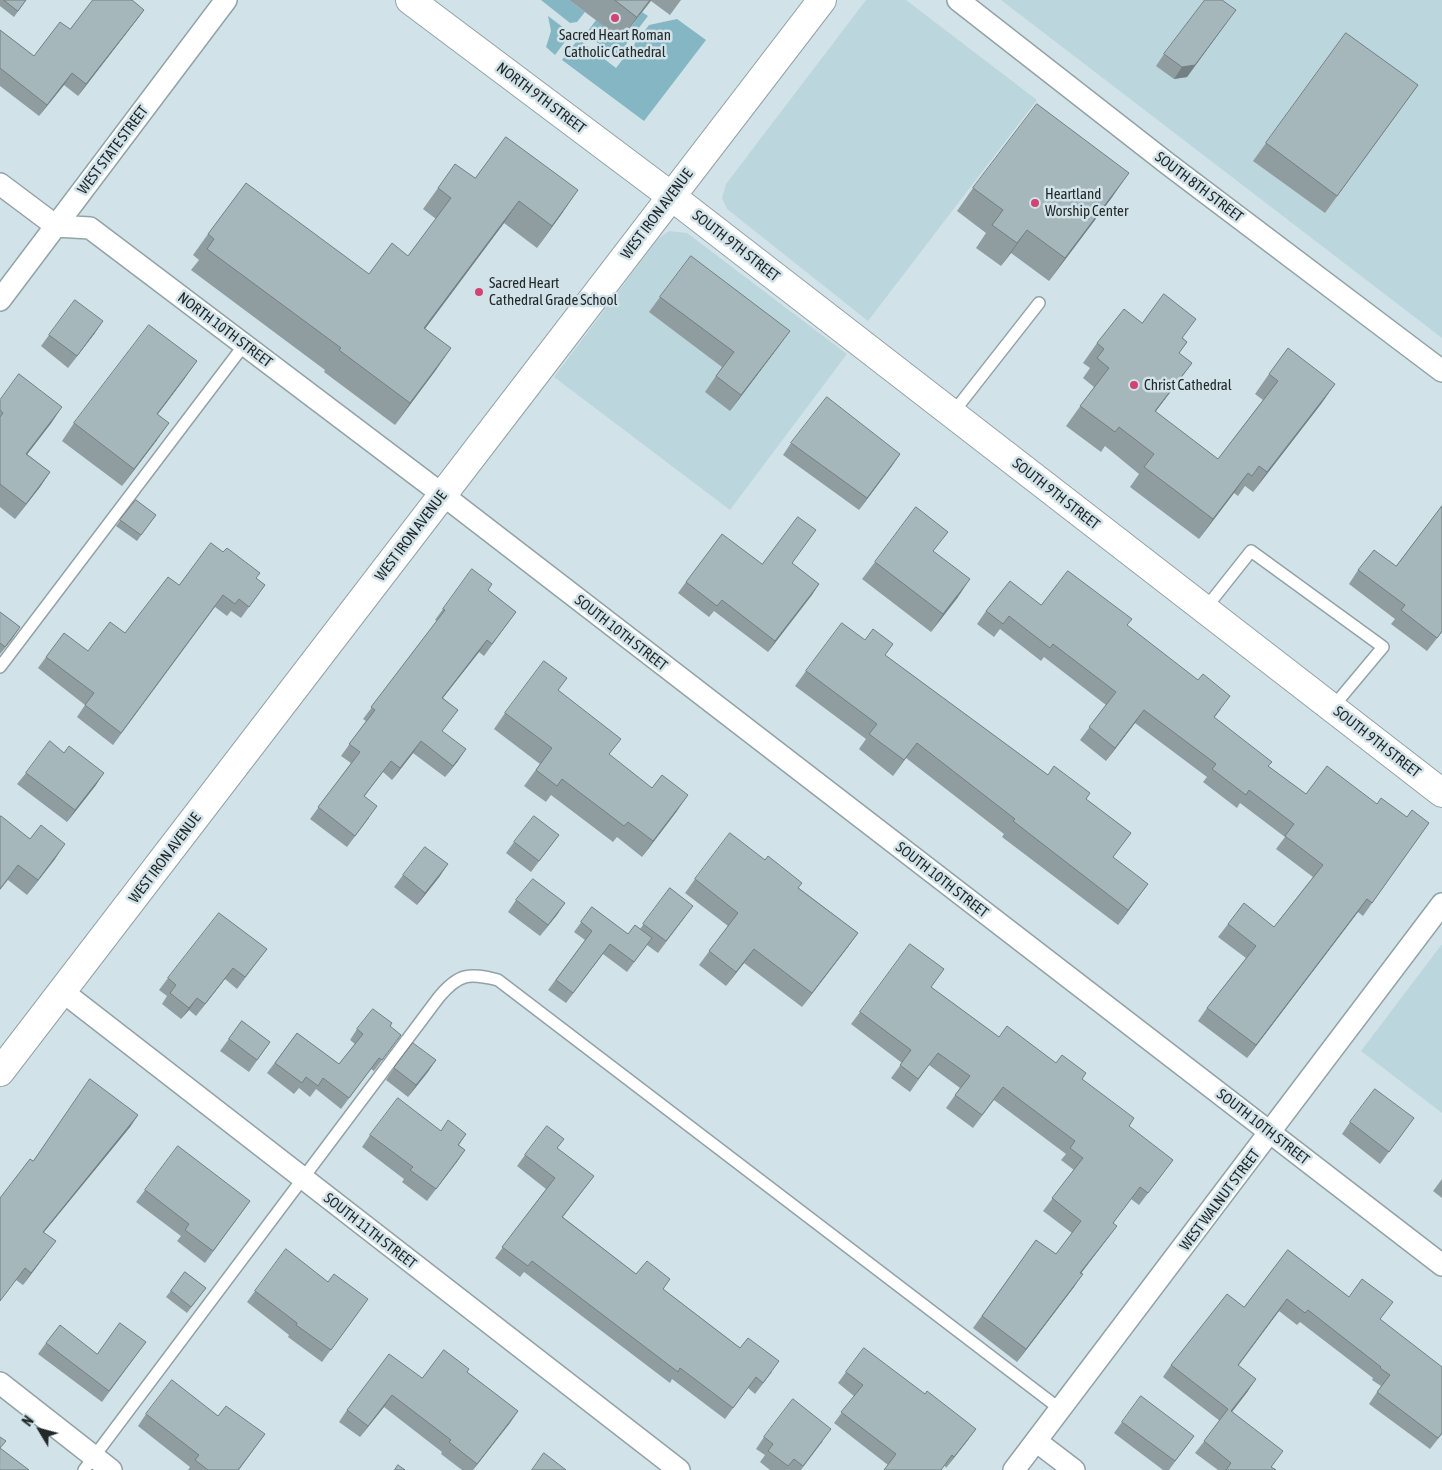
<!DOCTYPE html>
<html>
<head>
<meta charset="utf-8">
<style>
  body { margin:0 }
  #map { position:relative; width:1442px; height:1470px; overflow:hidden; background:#d1e3e8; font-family:"Asap Condensed",sans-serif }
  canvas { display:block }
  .north { position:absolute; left:15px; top:1405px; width:50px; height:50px; -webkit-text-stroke:4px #d1e3e8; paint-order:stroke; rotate:307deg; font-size:14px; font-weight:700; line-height:20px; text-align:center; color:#23292b }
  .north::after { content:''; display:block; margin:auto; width:18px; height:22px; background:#23292b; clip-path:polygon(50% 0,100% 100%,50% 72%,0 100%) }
</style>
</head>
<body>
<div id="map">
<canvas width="1442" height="1470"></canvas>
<div class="north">N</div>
</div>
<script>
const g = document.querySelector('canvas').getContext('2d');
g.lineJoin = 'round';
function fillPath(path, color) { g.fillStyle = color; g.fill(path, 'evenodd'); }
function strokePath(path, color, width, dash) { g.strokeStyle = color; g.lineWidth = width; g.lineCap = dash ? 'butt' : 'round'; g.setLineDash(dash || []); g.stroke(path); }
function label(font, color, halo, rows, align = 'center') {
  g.font = font + ' "Asap Condensed",sans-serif'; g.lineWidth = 5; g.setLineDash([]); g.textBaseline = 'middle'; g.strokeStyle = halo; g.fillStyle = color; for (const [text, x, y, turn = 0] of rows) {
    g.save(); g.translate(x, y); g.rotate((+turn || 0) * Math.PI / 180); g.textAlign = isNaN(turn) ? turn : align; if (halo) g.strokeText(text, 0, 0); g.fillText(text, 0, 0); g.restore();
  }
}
fillPath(new Path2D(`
  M866,0h40l131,100 -169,221 -141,-112 -5,-11 4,-14z
  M1001,0h441v338z
  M669,231l18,2 160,121 -117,156 -176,-133 104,-138z
  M1442,944v169l-81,-62z`), '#bcd6dd');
fillPath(new Path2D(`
  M541,0h28l16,12 -8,10 -7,1z
  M642,12l6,4 -30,39 -4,1 -25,-20 -1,-5 8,-11 26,19z
  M548,16l20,15 2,4 -15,20 -9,-8 5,-16z
  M677,19l29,21 -62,81 -82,-61 14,-18h6l34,26 33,-43z`), '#84b7c3');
const lane = new Path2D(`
  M952,414l87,-111
  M1205,609l46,-58 132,96 -51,61
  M0,667l244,-322
  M84,1470l355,-473c20,-24 30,-24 59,-17l562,429`);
const street = new Path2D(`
  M958,0l210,164 274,207
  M0,184l56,42 34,2 353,267 999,770
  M0,300l226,-300
  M62,991l617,479
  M0,1383l111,87
  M1036,1441l38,29
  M1014,1470l428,-566`);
const secondary = new Path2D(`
  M0,1072l822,-1072`);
const primary = new Path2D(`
  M410,0l261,196 771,597`);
strokePath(lane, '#92a3a7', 14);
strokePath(street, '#92a3a7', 24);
strokePath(secondary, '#92a3a7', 30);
strokePath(primary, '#92a3a7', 30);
strokePath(lane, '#fff', 11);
strokePath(street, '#fff', 21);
strokePath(secondary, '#fff', 28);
strokePath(primary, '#fff', 28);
fillPath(new Path2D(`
  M0,0h26l-12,17 -14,-11z
  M569,0h112l-11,15 -19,-14 -30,38z
  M144,10l-66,86 -14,-11 -25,31 -39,-30v-56l34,26 36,-27z
  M1227,22l-40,55 -13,2 -18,-13 8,-12z
  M1418,85l-93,128 -72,-52 13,-18z
  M475,178l88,34 -26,36 -33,-25 -79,106 26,19 -56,77 -71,-53 1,-2 -134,-100 8,-10 -6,-5 15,-21 161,40 39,-18 28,-37 -13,-10 15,-21z
  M973,188l140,8 -64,85 -38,-28 -10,13 -25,-18 10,-15 -29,-22z
  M660,297l119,49 -49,65 -25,-19 17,-25 -73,-55z
  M1142,323l41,15 4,4 -8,11 13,10 -14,19 -23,30 63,47 45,-59 -8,-6 14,-20 66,10 -14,20 -68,88 -8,-6 -7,10 -4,-3 -35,46 -69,-52 9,-13 -34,-28 -4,6 -35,-26 28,-39 -11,-9 7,-10 -7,-5 14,-20z
  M95,333l-27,35 -27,-22 8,-11z
  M185,378l-27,36 -1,26 -35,46 -60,-45 12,-18z
  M0,400l52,22 -25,32 23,18 -10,15 -25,32 -15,-12z
  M791,443l109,11 -41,56 -76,-55z
  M136,500l20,15 -19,26 -21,-15z
  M1442,506v126l-15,19 -36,-27 4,-5 -46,-35 9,-14 38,-4z
  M875,562l83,35 -27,35 -69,-53z
  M792,563l27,21 -51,68 -54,-41 -5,6 -31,-24 8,-11 76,-18z
  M256,578l9,7 -24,33 -10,-7 -4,5 -12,-9 -102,138 -36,-28 8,-12 -47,-37 8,-11 42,-6 37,-18z
  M488,590l28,22 -32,44 -5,-4 -36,46 15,12 -16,21 16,30 -13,16 -32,-24 -21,27 -9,-8 -19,25 5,21 -22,29 -37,-28 41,-56 -10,-7 25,-35 -3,-2 74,-98 -2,-1 8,-11z
  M1041,605l86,21 94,83 -7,9 54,48 38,28 71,10 30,13 22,6 -66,93 -5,-4 -111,146 -49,-37 9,-13 39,-50 -28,-21 10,-13 46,3 39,-50 -37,-28 9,-12 -45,-34 -3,5 -34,-26 4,-5 -72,-54 -29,38 -26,-21 26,-35 -62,-48 -3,4 -41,-32 -6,8 -17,-13 9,-13z
  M0,612l20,15 -20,27z
  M885,655l163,120 38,24 45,34 -18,24 24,42 -19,26 -116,-88 2,-3 -98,-76 -13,18 -34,-27 7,-10 -71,-53 11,-15z
  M558,690l51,65 68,56 -35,46 -25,-20 -4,5 -62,-47 -5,7 -22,-16 16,-22 -46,-35 11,-16z
  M64,753l32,32 -29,37 -50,-38 9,-11z
  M0,818l30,21 25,20 -28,36 -19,-15 -8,10z
  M559,835l-28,37 -25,-19 8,-11z
  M403,875l37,1 -23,29 -23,-18z
  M695,879l104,9 59,45 -56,74 -58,-44 -18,23 -27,-21 29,-39 -43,-33z
  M670,888l15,29 -27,36 -11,-8 -20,27 -24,-18 -37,49 -18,-13 37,-50 -11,-8 18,-25 36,27 12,-5z
  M516,900l49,3 -25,33 -32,-24z
  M267,949l-30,40 -12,-10 -29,37 -7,-6 -8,9 -19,-15 5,-8 -8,-6 9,-12z
  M931,987l68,50 57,26 26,16 47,47 35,46 -25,33 -8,-6 -18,24 -5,15 -27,35 -7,14 -57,75 -44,-34 63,-88 20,14 16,-21 -29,-22 31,-41 -13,-10 5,-6 -72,-54 -21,28 -27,-20 14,-20 -31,-23 -19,27 -19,-14 11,-15 -51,-39 9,-12z
  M242,1021l28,21 -21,30 -29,-21z
  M390,1026l3,19 -19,26 -3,-2 -30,40 -25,-20 -6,8 -11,-9 -5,6 -27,-21 30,-40 42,31 16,-20 -5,-4 7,-11z
  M436,1060l-28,37 -22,-17 8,-12z
  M138,1115l-8,12 -86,105 3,21 -24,32 -7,-5 17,-119z
  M1414,1118l-34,46 -38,-30 8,-12z
  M441,1131l25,3 -7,11 6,5 -38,51 -25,-19 2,-3 -42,-32 8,-12z
  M564,1139l-7,9 37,28 -31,41 73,57 34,5 -7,10 109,83 -17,22 -7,-6 -23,31 -53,-40 -2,4 -146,-111 -4,5 -25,-19 51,-69 -29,-23 8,-11z
  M1442,1179v19l-9,-7z
  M145,1190l105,11 -45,62 -28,-22 4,-5 -45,-34z
  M1288,1250l61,47 32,23 61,114 -12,15 -61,-45 12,-18 -9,-6 1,-2 -73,-56 -3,3 -18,-14 -41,54 10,26 -16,21 40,55 4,3h-58l-23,-17 25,-32 -57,-44 8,-12 73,-58z
  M185,1272l21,16 -19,25 -21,-16z
  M328,1282l40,17 -46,63 -34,-25 1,-2 -42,-33 8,-11z
  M146,1342l-44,60 -64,-48 8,-11 51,11z
  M467,1372l51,39 -45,59h-11l-21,-16 1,-2 -58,-45 -24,30 -21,-15 8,-12 75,-32z
  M846,1372l122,68 -22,28 -1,-2 -57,-1 -54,-42 20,-27 -16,-13z
  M146,1414l72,2 47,18 -26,36h-51l2,-3 -52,-41z
  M1122,1422l72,14 -25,34h-6l-49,-37z
  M764,1437l59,4 -22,29h-31l-10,-8 5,-7 -9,-6z`), '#8f9da1');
fillPath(new Path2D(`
  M650,0h1l-30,39 16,-22z
  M144,10l-8,11 -58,75 8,-12z
  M1227,22l-40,55 -13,2 8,-12z
  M72,73l-8,12 -25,31 8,-11z
  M1129,173l-16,23 -64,85 16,-23z
  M578,190l-15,22 -26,36 15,-22z
  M519,201l-15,22 -95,127 15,-22z
  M1027,230l-16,23 -10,13 16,-23z
  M103,321l-8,12 -27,35 9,-12z
  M790,331l-11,15 -49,65 11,-16z
  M451,348l-15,22 -41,55 15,-22z
  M197,361l-12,17 -40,53 12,-17z
  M1192,363l-14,19 -37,49 14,-20z
  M1335,384l-14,20 -68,88 14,-20z
  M62,407l-10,15 -36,47 10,-15z
  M169,423l-12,17 -35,46 12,-17z
  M900,454l-8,12 -33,44 8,-12z
  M50,472l-10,15 -25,32 11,-15z
  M1248,473l-14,20 -35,46 14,-20z
  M970,579l-12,18 -27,35 12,-18z
  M819,584l-7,11 -44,57 7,-11z
  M20,627l-8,12 -12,15 5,-7z
  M487,640l-8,12 -45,57 8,-11z
  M1144,710l-9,13 -29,38 9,-13z
  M421,741l-8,12 -21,27 8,-12z
  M917,743l-11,15 -13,18 11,-16z
  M466,749l-8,12 -13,16 8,-11z
  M104,773l-8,12 -29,37 8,-12z
  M688,795l-11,16 -35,46 11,-16z
  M65,844l-10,15 -28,36 11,-15z
  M448,864l-8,12 -23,29 8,-12z
  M1148,884l-11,15 -19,26 10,-15z
  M1367,899l-9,13 -111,146 9,-13z
  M565,903l-8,12 -17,21 8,-11z
  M858,933l-10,14 -46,60 10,-14z
  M754,949l-10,14 -18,23 10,-14z
  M233,968l-8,11 -29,37 9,-12z
  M197,998l-8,12 -8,9 8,-11z
  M436,1060l-8,12 -20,25 8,-12z
  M138,1115l-8,12 -95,116 8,-11z
  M465,1150l-8,12 -30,39 9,-12z
  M1117,1226l-9,12 -36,47 8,-12z
  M56,1241l-33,44 8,-12z
  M1083,1274l-9,13 -57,75 9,-13z
  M1287,1299l-8,12 -49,66 8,-12z
  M1256,1379l-8,12 -25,32 8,-12z
  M392,1395l-8,12 -24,30 8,-11z
  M518,1411l-8,12 -37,47 4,-6z
  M976,1429l-8,11 -22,28 8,-11z`), '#748083');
const building = new Path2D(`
  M4,0h22l-8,11z
  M93,0h39l12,10 -58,74 -14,-11 -25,32 -47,-37v-38l34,26 26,-34 10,7z
  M615,0h35l-13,17z
  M1205,0h17l14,10 -41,55 -13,2 -18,-13z
  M1346,33l72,52 -81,111 -71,-53z
  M1037,104l92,69 -64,85 -38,-28 -10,13 -25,-18 11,-15 -30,-22z
  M506,137l72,53 -26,36 -33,-25 -95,127 27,20 -41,55 -71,-53 2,-2 -134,-99 7,-10 -6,-5 38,-51 123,91 23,-31 16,13 43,-58 -13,-10 17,-24 20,14z
  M691,256l99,75 -49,64 -25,-19 18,-24 -74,-55z
  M1164,294l32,25 -14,19 5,4 -8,11 13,10 -37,48 63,48 60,-78 -9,-7 19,-26 47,36 -68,88 -8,-6 -7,10 -4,-3 -35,46 -69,-52 10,-13 -35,-27 -4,5 -35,-26 29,-38 -12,-10 7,-9 -7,-6 27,-34 18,14z
  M75,300l28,21 -26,35 -28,-21z
  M149,325l48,36 -40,53 12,9 -35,46 -60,-46z
  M19,374l43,33 -36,47 24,18 -24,32 -26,-20v-67l3,-4 -3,-3v-10z
  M827,397l73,57 -33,44 -76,-55z
  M136,500l20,15 -15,20 -21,-15z
  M1442,506v125l-5,7 -36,-28 4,-5 -47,-35 16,-20 22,16z
  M916,507l32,25 -15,19 37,28 -27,35 -68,-52z
  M798,517l18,13 -24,33 27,21 -44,57 -53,-41 -5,6 -31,-24 36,-48 40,30z
  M211,543l12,9 4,-4 33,25 -4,5 9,7 -16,22 -10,-8 -4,5 -12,-9 -102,138 -36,-28 9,-12 -48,-36 18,-24 24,18 22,-29 15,11 43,-56 11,8z
  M472,569l20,15 -4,6 28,22 -24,32 -5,-4 -45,58 16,12 -16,21 24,18 -13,17 -32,-25 -21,27 -9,-7 -27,35 13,10 -22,30 -37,-29 42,-55 -11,-8 26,-34 -4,-3 74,-97 -2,-1z
  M1068,571l64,48 -5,6 71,55 5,-6 27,22 -16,21 58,45 -4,4 38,28 21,-28 50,38 4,-6 26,19 5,-7 17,13 -57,80 -5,-4 -111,146 -49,-37 49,-62 -28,-22 16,-21 30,24 49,-62 -38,-29 9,-12 -45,-34 -3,5 -34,-26 4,-5 -72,-54 -29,38 -26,-21 27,-35 -63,-48 -3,4 -41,-32 -6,8 -17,-13 24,-30 31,24z
  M0,612l20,15 -15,20 -5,-4z
  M842,623l23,17 8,-11 20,15 -8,11 163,120 6,-9 36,27 -4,6 45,34 -18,24 35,27 -20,26 -115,-89 2,-2 -98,-76 -13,17 -35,-26 8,-10 -71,-53z
  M544,661l23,17 -9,12 63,49 -12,15 43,34 10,-13 26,20 -35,46 -25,-19 -4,4 -62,-47 -5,7 -21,-16 16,-22 -47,-35z
  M50,741l14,12 5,-7 35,27 -29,37 -49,-37z
  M1,816l29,23 11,-14 24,19 -27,36 -20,-15 -18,24v-71z
  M534,816l25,19 -20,26 -25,-19z
  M730,833l35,27 3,-4 34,27 -4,5 60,45 -46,60 -58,-44 -18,23 -27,-21 29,-38 -43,-34z
  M425,847l23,17 -23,29 -22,-18z
  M533,879l32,24 -17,22 -32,-25z
  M670,888l23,18 -27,35 -23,-17z
  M592,907l36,27 7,-9 17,13 -18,24 -24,-18 -37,49 -17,-13 36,-49 -11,-9z
  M219,913l48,36 -22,28 -12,-9 -28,36 -8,-6 -8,10 -19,-15 6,-8 -8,-7z
  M910,944l34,25 -13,18 68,50 8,-11 49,37 6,-8 24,18 -4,6 52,39 -5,8 44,34 -25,33 -8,-6 -27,36 4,3 -37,47 3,1 -57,75 -44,-33 54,-76 20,14 25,-33 -29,-23 31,-40 -13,-10 5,-7 -72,-54 -21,28 -27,-20 15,-19 -32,-23 -20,26 -18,-14 11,-15 -51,-38z
  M373,1009l19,14 -2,3 11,9 -19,25 -3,-2 -30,40 -26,-20 -5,8 -12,-9 -4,6 -27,-20 22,-30 42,31 24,-30 -6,-5z
  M242,1021l28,21 -13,18 -28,-21z
  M413,1043l23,17 -20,25 -22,-17z
  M90,1079l48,36 -95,117 13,9 -25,32 -6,-5 -25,33v-103l30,-39 3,2z
  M1375,1089l39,29 -25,34 -39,-30z
  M398,1098l43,33 7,-11 18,14 -8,11 7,5 -29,39 -26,-19 3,-3 -43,-32z
  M547,1126l17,13 -7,9 37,28 -32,41 74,57 11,-13 23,18 -7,10 77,59 8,-10 31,23 -16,22 -7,-6 -23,31 -53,-40 -2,4 -146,-111 -4,5 -26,-19 53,-69 -30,-23z
  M178,1146l72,55 -37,50 -28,-21 4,-6 -44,-34z
  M286,1249l42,33 6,-8 34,25 -37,51 -35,-25 1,-2 -42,-32z
  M1288,1250l61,47 13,-18 31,23 -13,17 62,48v66l-4,5 -61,-46 13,-17 -10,-7 1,-1 -73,-57 -3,3 -18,-14 -49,66 18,14 -25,32 52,40 -12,16 5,3h-50l5,-7 -27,-22 24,-32 -57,-44 56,-71 17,13z
  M185,1272l21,16 -15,19 -20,-16z
  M120,1323l26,19 -37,49 -63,-48 14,-18 37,29z
  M864,1348l61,46 2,-3 49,38 -22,28 -2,-2 -11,15h-57l12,-16 -55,-42 22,-27 -17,-13z
  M444,1350l25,19 -2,3 51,39 -41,53 -28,-22 2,-2 -59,-45 -24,31 -21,-16 42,-56 33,24z
  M172,1380l46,36 8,-10 39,28 -27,36h-30l-13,-10 4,-5 -53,-41z
  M1141,1396l53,40 -19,25 -53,-39z
  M793,1399l38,30 -28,37 -9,-7 -6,7 -20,-15 5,-7 -9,-7z
  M0,1437l6,4 -6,7z
  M0,1448l29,22h-29z
  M544,1453l22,17h-34z
  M398,1465l7,5h-10z`);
fillPath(building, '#a6b7bb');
strokePath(building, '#748083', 1);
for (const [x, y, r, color] of [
  [615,18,5,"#d14472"],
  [1035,203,5,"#d14472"],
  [479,292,5,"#d14472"],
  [1134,385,5,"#d14472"]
]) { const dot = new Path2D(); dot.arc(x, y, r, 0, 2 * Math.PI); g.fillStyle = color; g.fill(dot); strokePath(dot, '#d1e3e8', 2); }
label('15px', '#23292b', '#d1e3e8', [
  ["Sacred Heart Roman",615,35,"center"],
  ["Catholic Cathedral",615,52,"center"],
  ["Heartland",1045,194],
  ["Worship Center",1045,211],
  ["Sacred Heart",489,283],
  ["Cathedral Grade School",489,300],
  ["Christ Cathedral",1144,385]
], 'left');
label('15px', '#23292b', '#d1e3e8', [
  ["NORTH 9TH STREET",541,98,37],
  ["WEST STATE STREET",113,150,-53],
  ["SOUTH 8TH STREET",1199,187,37],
  ["WEST IRON AVENUE",657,214,-53],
  ["SOUTH 9TH STREET",736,246,38],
  ["NORTH 10TH STREET",225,330,37],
  ["SOUTH 9TH STREET",1056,494,38],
  ["WEST IRON AVENUE",411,536,-53],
  ["SOUTH 10TH STREET",621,633,38],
  ["SOUTH 9TH STREET",1377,742,38],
  ["WEST IRON AVENUE",165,858,-53],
  ["SOUTH 10TH STREET",942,880,38],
  ["SOUTH 10TH STREET",1263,1127,38],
  ["WEST WALNUT STREET",1220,1200,-53],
  ["SOUTH 11TH STREET",370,1231,38]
]);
</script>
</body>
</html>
